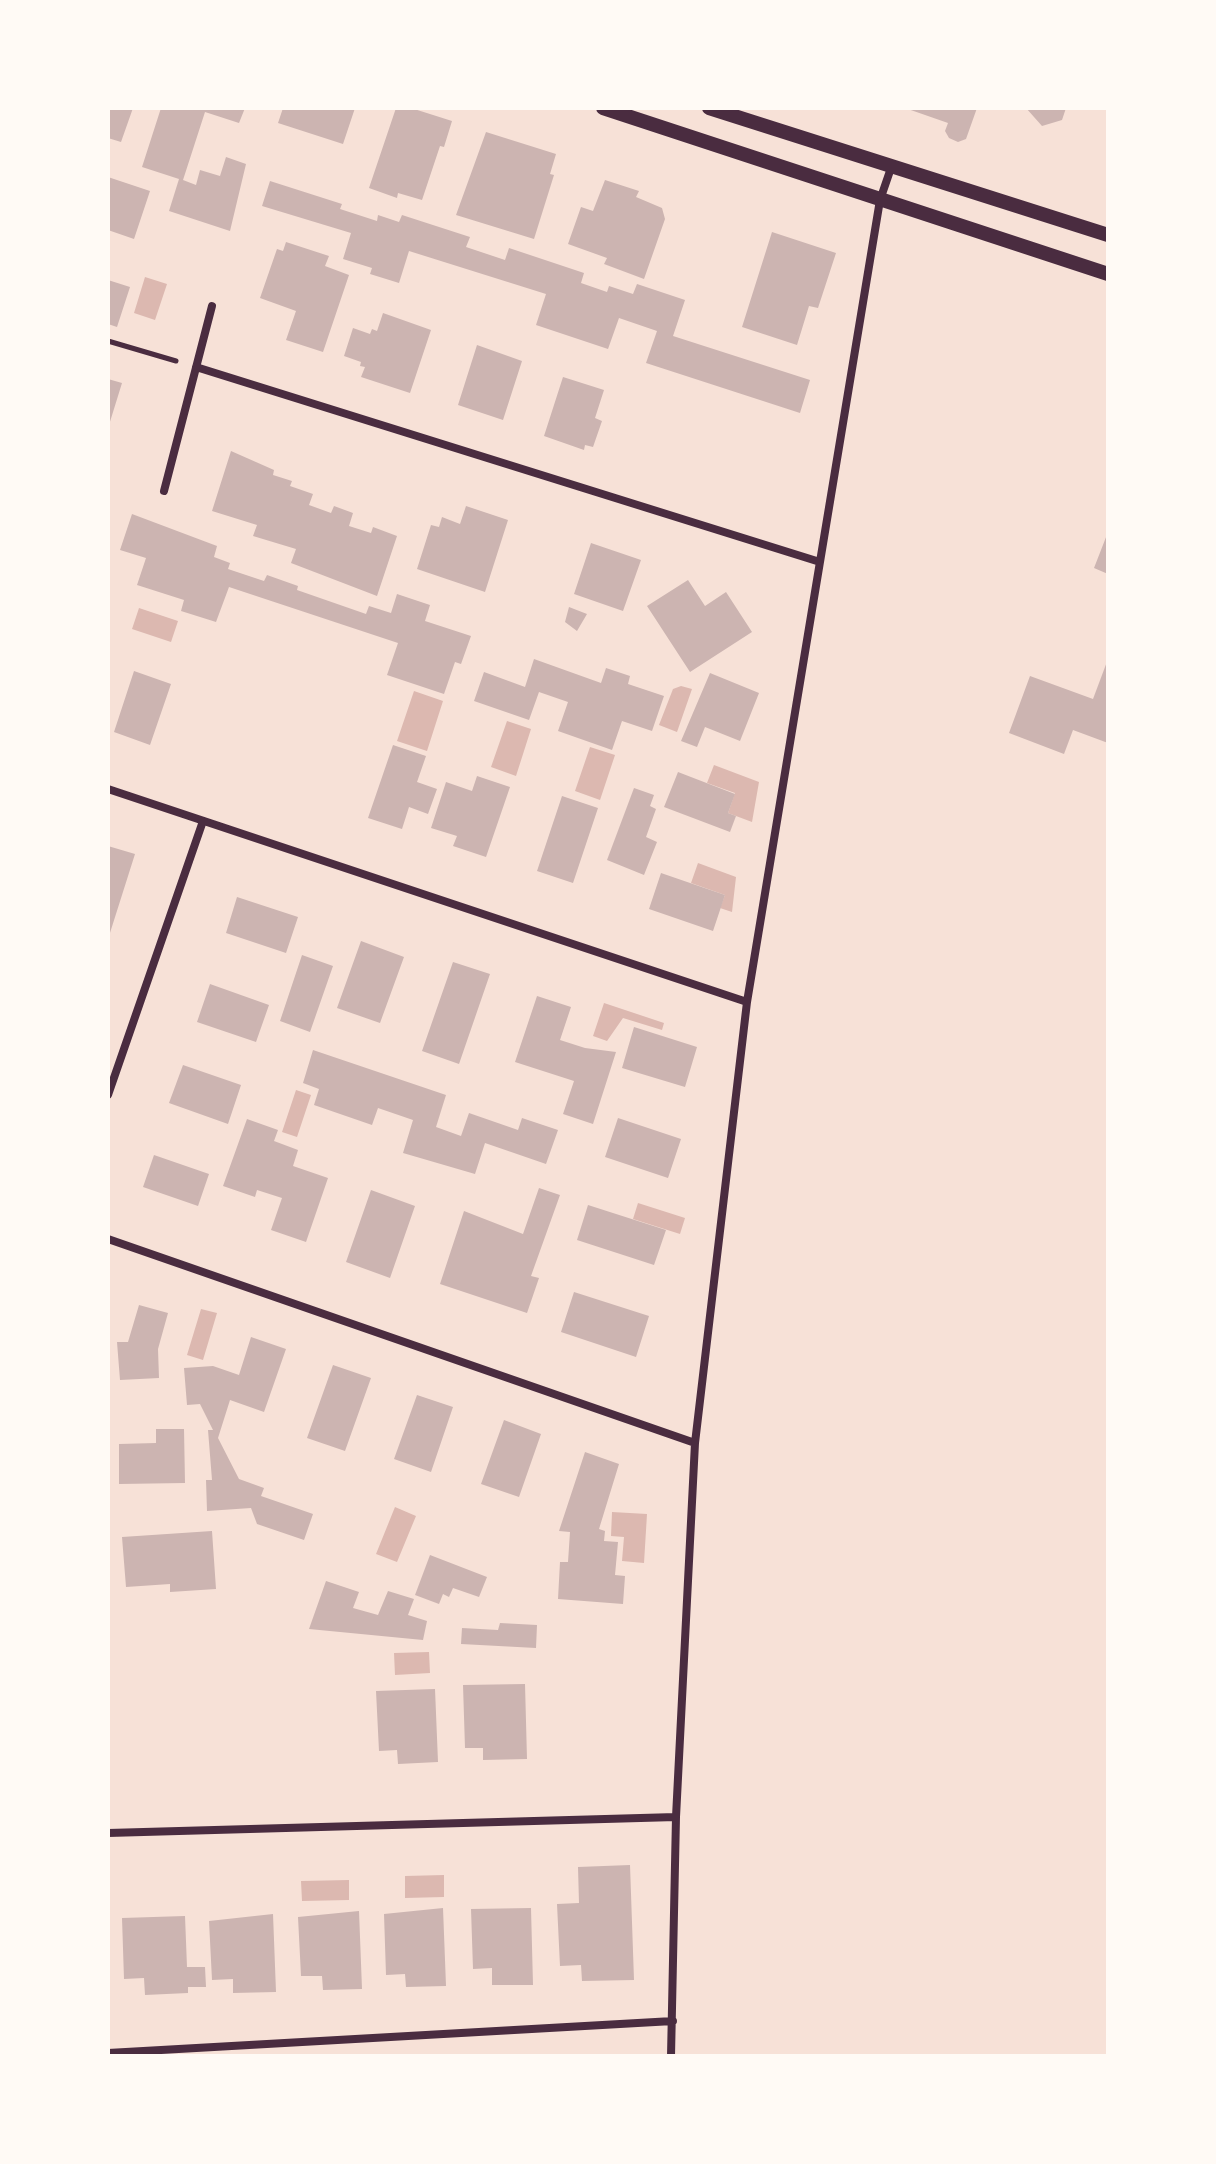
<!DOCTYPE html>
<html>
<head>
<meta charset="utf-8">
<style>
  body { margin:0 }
  #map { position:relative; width:1216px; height:2164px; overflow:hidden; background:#f7e1d7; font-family:"Asap Condensed",sans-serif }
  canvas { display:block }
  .frame { position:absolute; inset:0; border:110px solid #fffaf5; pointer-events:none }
</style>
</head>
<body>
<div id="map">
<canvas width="1216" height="2164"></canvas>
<div class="frame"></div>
</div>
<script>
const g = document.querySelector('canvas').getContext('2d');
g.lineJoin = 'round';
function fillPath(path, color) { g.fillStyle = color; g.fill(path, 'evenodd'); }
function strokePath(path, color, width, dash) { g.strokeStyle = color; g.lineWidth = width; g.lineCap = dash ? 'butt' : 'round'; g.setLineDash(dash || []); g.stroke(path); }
fillPath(new Path2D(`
  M145,277l22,7 -12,36 -21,-7z
  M139,608l39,13 -7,21 -39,-13z
  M681,686l11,3 -15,43 -18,-7 14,-36z
  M414,691l29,10 -16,50 -30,-10z
  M507,721l24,8 -15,47 -25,-9z
  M590,747l25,8 -15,45 -25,-9z
  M714,765l45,17 -7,40 -24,-9 7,-20 -28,-10z
  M698,863l38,14 -4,35 -12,-4 5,-13 -34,-12z
  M604,1003l60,20 -2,7 -39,-12 -16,23 -14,-5z
  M296,1090l15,5 -14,42 -15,-5z
  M638,1203l47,15 -5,16 -47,-15z
  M201,1309l16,4 -14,47 -16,-5z
  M395,1507l21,9 -19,46 -21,-8z
  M612,1512l35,2 -3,49 -22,-2 2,-24 -13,-1z
  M429,1652l1,21 -35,2 -1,-22z
  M444,1875v22l-39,1v-22z
  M349,1880v20l-47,1 -1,-20z`), '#dcb8b0');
fillPath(new Path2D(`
  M108,108h25l-12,34 -13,-4z
  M161,108h84l-6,15 -34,-11 -22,68 13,5 4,-15 20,6 6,-19 20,7 -16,67 -61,-20 10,-32 -37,-12z
  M283,108h72l-12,36 -65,-21z
  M396,108h15l41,13 -8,26 -4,-1 -18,54 -24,-7 -1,5 -28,-10z
  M905,108h72l-11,31 -8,3 -9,-4 -4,-7 3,-8z
  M1026,108h40l-4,12 -20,6z
  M486,132l70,22 -6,20 4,1 -20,64 -78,-24z
  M108,177l42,14 -16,48 -26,-9z
  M605,180l34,11 -3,6 26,11 3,11 -21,60 -40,-15 3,-6 -39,-14 13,-37 12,4z
  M270,181l72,23 -2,5 37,12 1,-6 21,7 3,-7 68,22 -4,10 39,13 4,-12 75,25 -3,10 26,9 2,-6 24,8 4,-10 48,16 -12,36 137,44 -10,33 -154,-50 11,-32 -38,-13 -11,31 -72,-24 10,-31 -137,-43 -10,32 -29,-9 2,-6 -29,-9 8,-26 -89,-27z
  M772,232l64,21 -18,55 -9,-2 -12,39 -55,-18z
  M286,242l43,14 -4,10 24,9 -26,77 -37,-12 10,-29 -36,-13 17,-49 6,2z
  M108,280l22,7 -13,40 -9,-3z
  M383,313l48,17 -21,63 -49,-16 4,-10 -5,-1 1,-4 -17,-6 9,-28 17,6 2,-5 5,2z
  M477,345l45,16 -19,59 -45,-15z
  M563,377l41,13 -9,28 7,3 -9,26 -8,-2 -1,5 -40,-14z
  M108,379l14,4 -13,42h-1z
  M231,451l43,19 -1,5 19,6 -2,5 23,8 -4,11 22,8 3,-7 19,7 -4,13 22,7 2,-6 24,9 -20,60 -86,-33 5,-14 -43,-13 4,-11 -45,-14z
  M466,506l42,14 -23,72 -68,-23 14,-44 8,2 3,-10 18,7z
  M132,514l85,32 -3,11 16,6 -2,6 36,12 3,-6 31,11 -1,4 69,24 3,-8 22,7 6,-19 33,11 -5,16 46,15 -10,28 -6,-2 -11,32 -57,-19 11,-32 -169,-56 -13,35 -35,-11 3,-11 -47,-15 9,-27 -26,-8z
  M1108,532v42l-14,-6z
  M591,543l50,17 -18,51 -49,-17z
  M688,580l17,26 21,-14 26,40 -62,40 -43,-66z
  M569,607l18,7 -10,17 -12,-9z
  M534,659l67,24 5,-15 24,8 -2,8 36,12 -12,35 -30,-10 -10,29 -54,-19 10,-29 -29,-10 -10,28 -55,-19 10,-29 41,15z
  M1108,659v84l-35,-13 -9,24 -55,-21 21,-57 63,23z
  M134,671l37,13 -21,61 -36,-13z
  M710,673l49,20 -19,48 -35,-14 -8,20 -16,-6z
  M393,745l33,11 -9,26 20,7 -9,25 -19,-7 -7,22 -34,-11z
  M678,772l57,22 -7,19 8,3 -6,16 -66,-25z
  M477,776l33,11 -24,70 -33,-11 4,-10 -26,-8 15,-46 26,9z
  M634,788l20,7 -4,11 6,3 -10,28 11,5 -13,33 -37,-15z
  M562,796l36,12 -25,75 -36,-12z
  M108,846l27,8 -26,82h-1z
  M661,873l64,22 -12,36 -64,-22z
  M237,897l61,20 -12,36 -60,-20z
  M361,941l43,16 -24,66 -43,-15z
  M302,955l31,11 -23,66 -30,-11z
  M453,962l37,12 -31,90 -37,-13z
  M210,984l59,21 -13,37 -59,-20z
  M537,996l34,11 -11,33 25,8 31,4 -23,72 -30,-10 11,-33 -59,-19z
  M634,1027l63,20 -12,40 -63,-19z
  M313,1050l133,45 -10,32 25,9 8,-23 49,17 4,-12 36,12 -12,34 -61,-21 -10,31 -72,-21 10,-33 -35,-12 -6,17 -58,-20 5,-16 -16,-6z
  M183,1065l58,20 -13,39 -59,-21z
  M618,1118l63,21 -13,39 -63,-21z
  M247,1119l31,11 -4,11 24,9 -5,16 35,12 -22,64 -35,-12 11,-32 -25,-8 -2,7 -32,-11z
  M154,1155l55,19 -11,32 -55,-19z
  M539,1188l21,7 -29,81 8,2 -12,35 -87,-29 24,-73 59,23z
  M371,1190l44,16 -25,72 -44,-16z
  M588,1205l78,25 -12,35 -77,-25z
  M574,1292l75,24 -13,41 -75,-25z
  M139,1305l29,8 -10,36 1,29 -39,2 -3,-38h11z
  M251,1337l35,12 -22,63 -34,-12 -12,38 21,41 25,9 -3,8 52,18 -9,26 -47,-16 -6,-16 -44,3 -1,-31h6l-4,-50h5l-13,-26 -13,1 -3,-37 29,-2 26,9z
  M333,1365l38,13 -26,73 -38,-13z
  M417,1395l36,12 -22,65 -37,-13z
  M504,1420l37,14 -22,63 -38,-13z
  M156,1429h28l1,54 -66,1v-40l37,-1z
  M585,1452l34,12 -20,65 6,2 -1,10 14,1 -3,33 10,1 -2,28 -65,-5 2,-37h8l2,-30 -11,-1z
  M212,1531l4,58 -46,3v-8l-44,3 -4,-50z
  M430,1555l57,22 -8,20 -26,-9 -4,9 -6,-3 -4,10 -24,-9z
  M326,1581l33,11 -6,16 25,7 10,-24 26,8 -6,16 19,6 -4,19 -114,-11z
  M500,1623l37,2 -1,23 -75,-4 1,-16 36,2z
  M525,1684l2,75 -44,1v-12h-18l-2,-63z
  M435,1689l3,73 -40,2 -1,-14 -18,1 -3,-60z
  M630,1865l4,115 -52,1 -1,-16 -21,1 -3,-62 22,-1 -1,-36z
  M443,1908l3,78 -40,1 -1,-13 -19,1 -2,-61z
  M531,1908l2,77h-41v-17l-19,1 -2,-60z
  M359,1911l3,78 -39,1 -1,-14h-21l-3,-59z
  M273,1914l3,78 -43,1v-14l-21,1 -3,-59z
  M185,1916l2,51h18l1,20h-18v6l-43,2 -1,-17 -20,1 -2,-61z`), '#ccb4b1');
strokePath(new Path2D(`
  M108,341l68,20`), '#4a2c40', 5);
strokePath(new Path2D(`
  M196,367l624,195
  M164,491l48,-185
  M108,789l639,213
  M108,1095l95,-274
  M108,1239l587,204
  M108,1833l568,-16
  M108,2053l565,-32
  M671,2056l5,-239 19,-374 52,-441 133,-802 12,-35`), '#4a2c40', 8);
strokePath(new Path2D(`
  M603,108l505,166
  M709,108l399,127`), '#4a2c40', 14);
</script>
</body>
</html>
